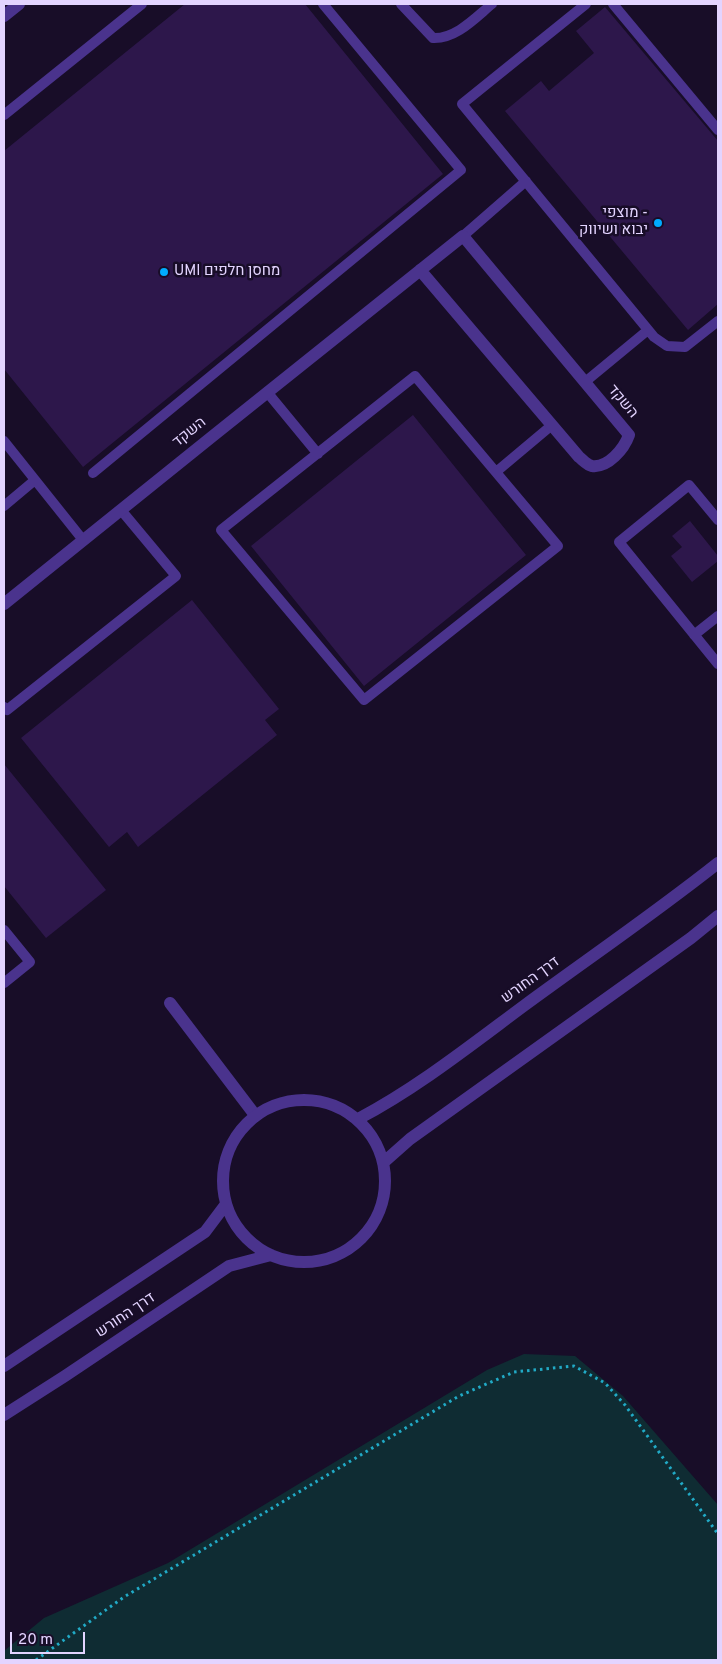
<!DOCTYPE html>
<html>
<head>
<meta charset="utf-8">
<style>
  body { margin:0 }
  #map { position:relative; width:722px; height:1664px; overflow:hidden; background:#180d28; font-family:Overpass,sans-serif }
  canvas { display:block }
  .frame { position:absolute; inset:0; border:5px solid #e3d4ff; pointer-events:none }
  .scale { position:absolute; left:10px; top:1632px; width:75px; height:22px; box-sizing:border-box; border:2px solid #e3d4ff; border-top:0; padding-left:6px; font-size:15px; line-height:18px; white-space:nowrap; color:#e3d4ff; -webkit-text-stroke:4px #180d28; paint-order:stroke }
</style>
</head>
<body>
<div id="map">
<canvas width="722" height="1664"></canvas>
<div class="frame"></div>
<div class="scale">20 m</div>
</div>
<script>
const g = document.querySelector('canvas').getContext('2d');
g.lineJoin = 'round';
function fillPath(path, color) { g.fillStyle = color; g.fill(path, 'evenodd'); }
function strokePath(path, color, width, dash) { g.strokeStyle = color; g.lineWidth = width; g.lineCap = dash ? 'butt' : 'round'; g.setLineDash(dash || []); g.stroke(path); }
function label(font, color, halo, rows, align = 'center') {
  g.font = font + ' Overpass,Heebo,sans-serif'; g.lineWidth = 5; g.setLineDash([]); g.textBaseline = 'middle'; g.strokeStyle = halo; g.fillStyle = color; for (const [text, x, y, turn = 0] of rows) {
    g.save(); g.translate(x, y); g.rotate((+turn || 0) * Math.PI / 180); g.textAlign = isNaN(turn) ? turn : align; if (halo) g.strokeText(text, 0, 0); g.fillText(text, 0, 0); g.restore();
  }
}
fillPath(new Path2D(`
  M524,1354l51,2 48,40 95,109v155h-714v-9l40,-33 124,-55 319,-193z`), '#0f2c33');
fillPath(new Path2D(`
  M185,4h120l138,170 -360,293 -79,-98v-218z
  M605,7l113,134v163l-30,26 -183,-219 36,-30 8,10 45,-38 -18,-22z
  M413,415l113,140 -162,131 -113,-140z
  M690,521l28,35v5l-26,21 -21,-26 11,-9 -10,-11z
  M192,600l87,109 -14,11 12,15 -139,112 -11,-15 -18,15 -88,-109z
  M4,764l102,126 -60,48 -42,-52z`), '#2d174b');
strokePath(new Path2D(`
  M36,1660l88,-63 335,-201 55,-24 60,-6 31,17 20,22 93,129`), '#21aac6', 3, [2.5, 4]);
strokePath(new Path2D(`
  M401,4l32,34c23,1 42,-20 59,-34
  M586,4l-124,100 192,233 13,9 18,1 33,-26
  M613,4l105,126
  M4,115l138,-111
  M463,236l63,-55
  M415,376l143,170 -194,154 -143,-170z
  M585,382l63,-52
  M267,392l51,62
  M4,441l79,99
  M496,472l56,-47
  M93,473l368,-303 -138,-166
  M4,506l31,-26
  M718,520l-29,-35 -70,57 99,122
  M694,635l24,-19
  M4,707l3,3 169,-134 -55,-66
  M4,930l26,32 -26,21`), '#4a338d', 10);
strokePath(new Path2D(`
  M4,16l15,-12
  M4,604c153,-123 305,-246 459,-368l166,199c-5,14 -21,33 -37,31 -5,-1 -9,-6 -13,-9l-159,-187
  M170,1003l85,112`), '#4a338d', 12);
strokePath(new Path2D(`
  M223 1181a81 81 0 1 1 162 0a81 81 0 1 1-162 0Z
  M358,1119c59,-31 113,-74 167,-114 64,-47 130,-92 193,-142
  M384,1162l26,-23 281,-201 27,-22
  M4,1366l201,-134 21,-28
  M4,1415l61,-39 164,-110 42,-11`), '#4a338d', 12);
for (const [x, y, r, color] of [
  [658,223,5,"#00acff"],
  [164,272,5,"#00acff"]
]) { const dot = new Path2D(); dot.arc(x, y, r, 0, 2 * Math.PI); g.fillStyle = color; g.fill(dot); strokePath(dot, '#180d28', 2); }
label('15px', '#e3d4ff', '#180d28', [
  ["מוצפי -",648,214],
  ["יבוא ושיווק",648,231],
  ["UMI מחסן חלפים",174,272,"left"]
], 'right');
label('15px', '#e3d4ff', '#180d28', [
  ["השקד",622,402,50],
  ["השקד",190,433,-39],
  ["דרך החורש",531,981,-36],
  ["דרך החורש",126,1316,-34]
]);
</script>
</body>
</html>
